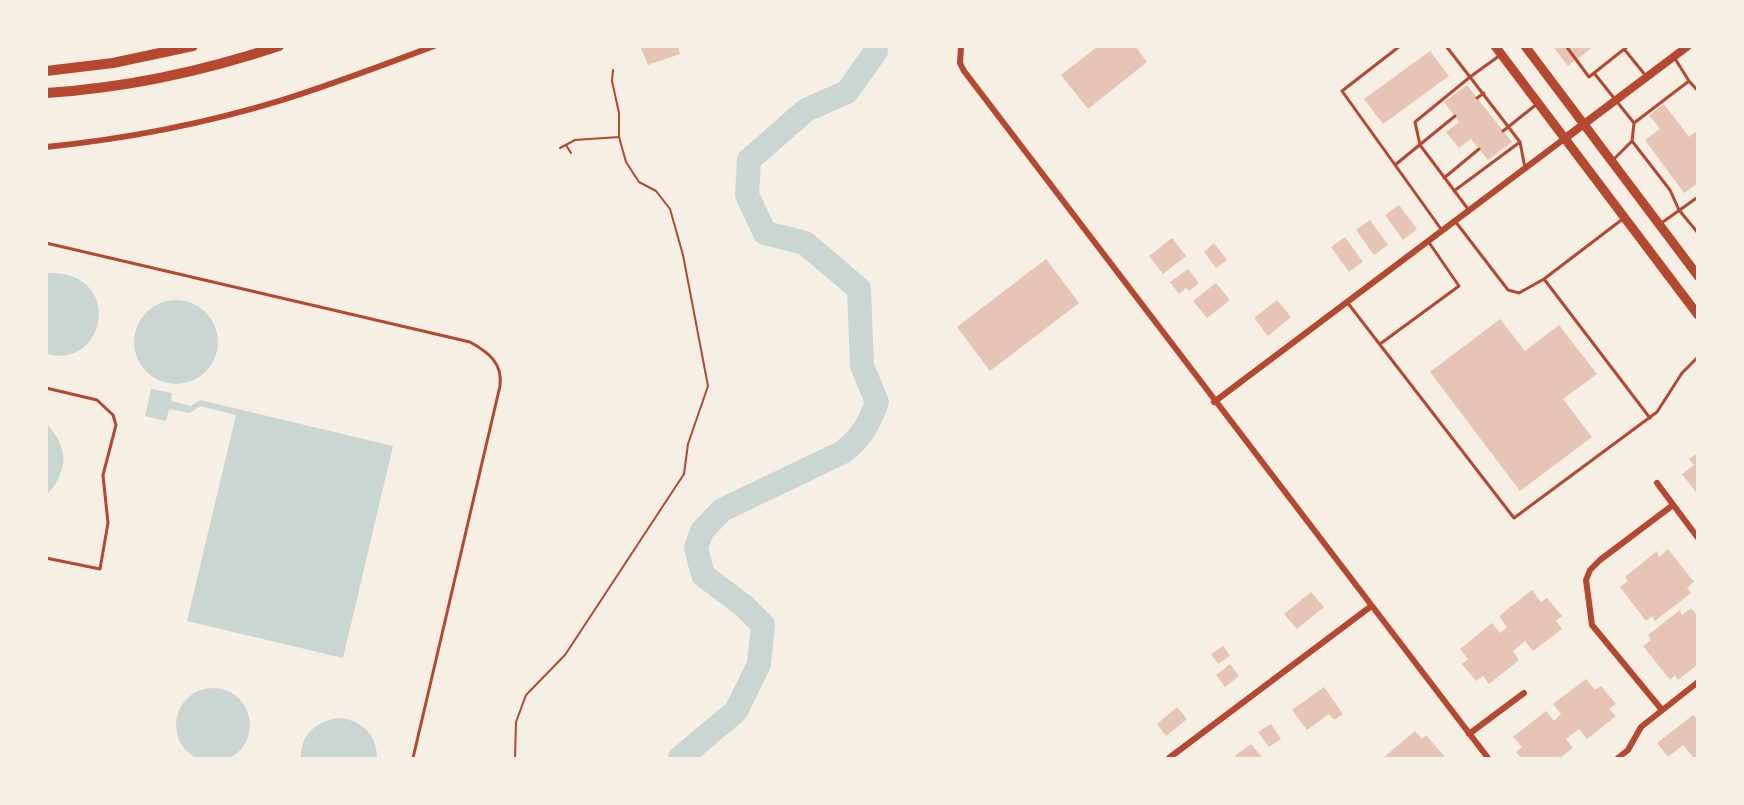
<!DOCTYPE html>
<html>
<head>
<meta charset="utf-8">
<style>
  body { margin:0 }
  #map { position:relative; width:1744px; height:805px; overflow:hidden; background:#f6efe4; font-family:Signika,sans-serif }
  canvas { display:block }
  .frame { position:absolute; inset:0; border:48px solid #f6efe4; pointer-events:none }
</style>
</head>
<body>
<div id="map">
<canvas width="1744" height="805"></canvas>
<div class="frame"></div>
</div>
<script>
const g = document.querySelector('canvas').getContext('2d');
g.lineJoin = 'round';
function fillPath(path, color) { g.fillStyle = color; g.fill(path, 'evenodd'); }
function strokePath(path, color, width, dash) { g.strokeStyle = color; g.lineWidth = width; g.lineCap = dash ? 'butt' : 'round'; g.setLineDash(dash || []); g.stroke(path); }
fillPath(new Path2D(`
  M51,273c73,0 55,97 -4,81l-1,-80z
  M134 342a42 42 0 1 1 84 0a42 42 0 1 1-84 0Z
  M151,389l21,4 -1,8 20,5 9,-6 193,46 -50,212 -156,-37 49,-206 -36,-9 -10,7 -21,-4 -3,12 -21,-5z
  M46,423c23,25 23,47 1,72z
  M176 725a37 37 0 1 1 74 0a37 37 0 1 1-74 0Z
  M340,718c23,3 37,17 37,40h-76c-1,-24 17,-38 39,-40z`), '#c9d6d2');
strokePath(new Path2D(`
  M680,758l56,-47 23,-47 4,-39 -19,-19 -41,-31 -7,-27 6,-17 20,-21 121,-58c19,-15 26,-28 34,-50l-15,-36 -3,-77 -54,-46 -40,-10 -18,-38 2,-35 57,-50 41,-18 29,-41 -1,-5`), '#c9d6d2', 24);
fillPath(new Path2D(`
  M640,46h38l2,8 -32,11z
  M1098,46h37l12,16 -59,47 -27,-34z
  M1557,46h37l-26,20 -14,-18z
  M1430,51l19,25 -66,48 -19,-25z
  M1467,85l45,57 -24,18 -17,-21 -12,9 -13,-16 13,-10 -15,-20z
  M1664,104l25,33 9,-7v53l-14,10 -39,-53 15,-11 -11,-14z
  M1399,205l18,24 -14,11 -18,-25z
  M1370,220l18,25 -14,10 -18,-25z
  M1345,237l18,25 -14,10 -18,-25z
  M1172,238l14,18 -23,18 -14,-18z
  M1214,243l13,17 -11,8 -12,-16z
  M1046,259l33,44 -89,68 -33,-44z
  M1188,269l11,14 -10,8 -3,-3 -7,6 -9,-12z
  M1216,283l14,17 -23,18 -14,-17z
  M1277,300l14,17 -23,19 -14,-18z
  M1500,319l25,32 34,-26 38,49 -34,25 29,38 -72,54 -90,-119z
  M1698,453v42l-16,-21 12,-9 -5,-6z
  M1668,549l26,33 -7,6 4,5 -36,28 -3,-5 -6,5 -26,-34 8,-6 -3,-4 32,-26 2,6z
  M1532,590l9,12 6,-4 15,18 -6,5 6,8 -29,22 -8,-10 -12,10 6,9 -30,24 -6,-8 -7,5 -14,-17 6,-5 -8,-10 32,-26 8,10 7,-6 -8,-11z
  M1311,592l13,15 -27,22 -13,-15z
  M1691,608l7,8v48l-20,16 -3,-5 -5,5 -27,-34 8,-6 -3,-5 32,-25 2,5z
  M1223,646l7,10 -12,8 -7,-10z
  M1230,664l9,12 -14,11 -9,-12z
  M1586,679l9,11 6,-4 15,18 -7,5 7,7 -29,23 -8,-10 -13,10 7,9 -13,10h-39l-5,-6 6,-5 -9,-10 33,-26 8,10 7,-7 -8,-10z
  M1324,687l19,27 -9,6 -5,-6 -22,16 -15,-20z
  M1177,707l10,12 -21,17 -9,-12z
  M1693,715l5,5v38h-4l-11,-13 -15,12 -11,-14z
  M1271,724l10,15 -12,8 -11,-15z
  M1415,731l7,8 4,-4 20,23h-63z
  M1251,744l12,14h-26l-2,-2z`), '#e6c5b7');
strokePath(new Path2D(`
  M566,145l5,8
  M560,148l15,-8 44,-3
  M515,758l1,-36 10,-27 39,-40 119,-181 4,-30 20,-58 -25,-131 -13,-46 -14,-18 -17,-9 -13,-20 -7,-25v-24l-7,-32 1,-11`), '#b5482f', 2);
strokePath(new Path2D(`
  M1400,46l-58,45 99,138
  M1446,46l24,31 -55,45 5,23 48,64
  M1566,46l23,31 39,-31
  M1624,49l22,27
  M1674,57l15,24
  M1594,73l40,50
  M1477,98l7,-5
  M1503,131l34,-27
  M1632,141l38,49 9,20 19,23
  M1520,142l5,26
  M1613,160l19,-19 2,-18 55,-42 9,10
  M1395,165l60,-49
  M1444,178l35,-29
  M1454,191l66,-49 -50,-65 29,-21
  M1624,218l-80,61 106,139
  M1455,221l53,69 11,3 25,-14
  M1660,224l38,-27
  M46,243l424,99c18,10 33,21 30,44l-87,372
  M1347,302l167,216 143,-106 25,-39 16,-16
  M1380,344l79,-58 -31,-45
  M46,388l51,12 16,15 3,10 -13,50 5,48 -8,46 -54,-11`), '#b5482f', 3);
strokePath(new Path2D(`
  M961,46l-1,17 4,8 524,687
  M46,147c79,-8 157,-23 233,-46 52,-16 104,-36 155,-55
  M1214,402l350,-263
  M1657,483l41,55
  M1662,710l-70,-85 -6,-45 4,-10 10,-10 73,-55
  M1469,734l55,-41
  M1169,758l201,-151
  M1618,758l10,-8 13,-23 57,-45`), '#b5482f', 6);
strokePath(new Path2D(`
  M1564,139l124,-93`), '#b5482f', 8);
strokePath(new Path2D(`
  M1495,46l203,269
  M1525,46l173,230`), '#b5482f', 9);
strokePath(new Path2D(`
  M46,71l67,-8 80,-17
  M46,93c80,-5 158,-22 233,-47`), '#b5482f', 10);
</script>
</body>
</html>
